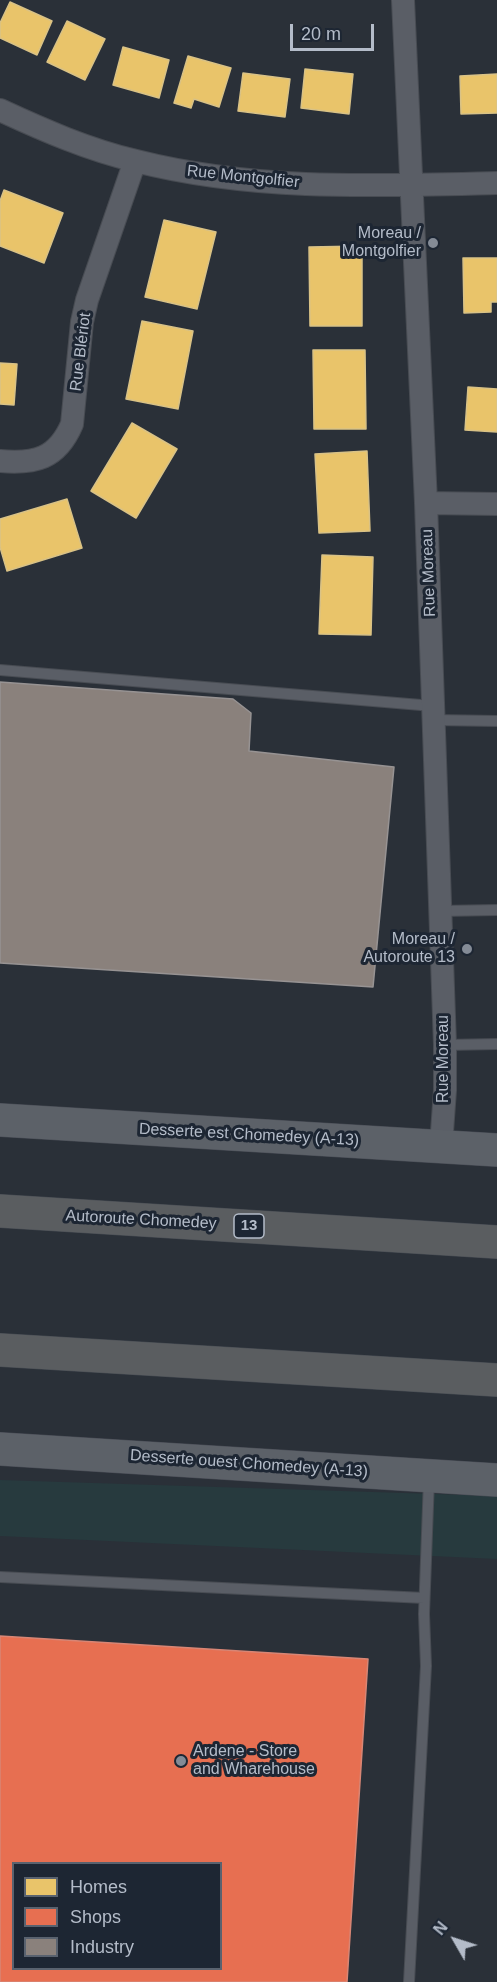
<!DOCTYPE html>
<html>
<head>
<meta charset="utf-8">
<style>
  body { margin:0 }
  #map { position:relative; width:497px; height:1982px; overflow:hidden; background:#2a3038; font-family:Helvetica,sans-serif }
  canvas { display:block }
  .legend { position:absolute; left:12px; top:1862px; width:210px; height:108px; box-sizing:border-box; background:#1d2633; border:2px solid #59626f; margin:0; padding:8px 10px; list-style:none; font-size:18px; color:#b4bcc9 }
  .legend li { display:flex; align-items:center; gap:12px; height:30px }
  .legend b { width:30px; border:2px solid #59626f }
  .north { position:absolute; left:425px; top:1910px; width:60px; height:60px; -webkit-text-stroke:4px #1d2633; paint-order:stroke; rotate:309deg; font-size:16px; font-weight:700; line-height:24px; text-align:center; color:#b4bcc9 }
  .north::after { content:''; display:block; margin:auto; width:21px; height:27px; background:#b4bcc9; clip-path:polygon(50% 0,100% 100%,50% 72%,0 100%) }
  .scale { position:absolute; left:290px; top:24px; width:84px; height:27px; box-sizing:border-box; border:3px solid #b4bcc9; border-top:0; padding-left:8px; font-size:18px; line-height:21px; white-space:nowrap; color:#b4bcc9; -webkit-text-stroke:4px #1d2633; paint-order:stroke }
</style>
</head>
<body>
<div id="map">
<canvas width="497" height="1982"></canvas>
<ul class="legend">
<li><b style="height:16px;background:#e9c46a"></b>Homes</li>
<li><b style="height:16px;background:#e76f51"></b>Shops</li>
<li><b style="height:16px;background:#8a817c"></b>Industry</li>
</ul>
<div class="north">N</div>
<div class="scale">20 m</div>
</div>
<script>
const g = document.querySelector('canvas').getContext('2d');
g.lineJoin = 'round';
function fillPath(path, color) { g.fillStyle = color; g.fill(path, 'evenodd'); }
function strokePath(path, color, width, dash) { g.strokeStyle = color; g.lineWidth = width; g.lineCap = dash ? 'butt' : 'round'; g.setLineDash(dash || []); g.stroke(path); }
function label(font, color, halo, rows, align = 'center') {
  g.font = font + ' Helvetica,sans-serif'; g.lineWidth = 6; g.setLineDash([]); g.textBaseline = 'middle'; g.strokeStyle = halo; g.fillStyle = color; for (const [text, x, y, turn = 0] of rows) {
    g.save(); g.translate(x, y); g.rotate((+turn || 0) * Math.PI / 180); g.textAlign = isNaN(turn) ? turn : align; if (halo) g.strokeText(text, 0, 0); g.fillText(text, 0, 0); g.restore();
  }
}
fillPath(new Path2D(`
  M0,1480l497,16v63l-497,-23z`), '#273a3e');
const homes = new Path2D(`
  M10,2l42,19 -15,34 -37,-17v-15z
  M67,21l38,18 -20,41 -38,-18z
  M123,47l46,13 -10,38 -46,-13z
  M188,56l43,12 -12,39 -25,-8 -3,9 -17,-5z
  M305,69l48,5 -4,40 -48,-6z
  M243,73l47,6 -5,38 -47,-6z
  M497,74v39l-36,1 -1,-38z
  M4,190l59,23 -19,50 -44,-17v-45z
  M164,220l52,12 -19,77 -52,-12z
  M362,246v80h-52l-1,-79z
  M463,258h34v44h-6v10l-27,1z
  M142,321l51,10 -15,78 -52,-10z
  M313,350h52l1,79h-52z
  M0,363l17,1 -3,41 -14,-1z
  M468,387l29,2v43l-32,-2z
  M132,423l45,26 -41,69 -45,-27z
  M367,451l3,80 -51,2 -4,-79z
  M67,499l15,49 -75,23 -7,-24v-28z
  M322,555l51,2 -2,78 -52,-1z`);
fillPath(homes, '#e9c46a');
strokePath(homes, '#d9c286', 1.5);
const shops = new Path2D(`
  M0,1636l368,23 -21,323h-347zM14,1864h206v104h-206z`);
fillPath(shops, '#e76f51');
strokePath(shops, '#d88675', 1.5);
const industry = new Path2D(`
  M0,682l233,17 18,14 -2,38 145,16 -21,220 -373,-24z`);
fillPath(industry, '#8a817c');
strokePath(industry, '#979393', 1.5);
const lane = new Path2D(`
  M0,670l433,36
  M433,720l64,1
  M440,911l57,-1
  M445,1045l52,-1
  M0,1577l424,21
  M409,1982l17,-316 -2,-52 5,-135`);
const street = new Path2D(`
  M403,0l23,503 19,542v45l-4,56
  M0,110c43,20 89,40 136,51 118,30 240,25 361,22
  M0,461c35,3 57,-2 72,-37l10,-102 5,-22 48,-139
  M426,503l71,1`);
const primary = new Path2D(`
  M0,1120l497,30
  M0,1449l497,31`);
const highway = new Path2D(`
  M0,1211l497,31
  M0,1350l497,30`);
strokePath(lane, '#484c53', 12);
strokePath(street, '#484c53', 24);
strokePath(primary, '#484c55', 34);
strokePath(highway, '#474c53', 34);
strokePath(lane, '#5a5e66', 10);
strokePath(street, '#5a5e66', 22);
strokePath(primary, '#5c6168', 33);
strokePath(highway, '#5a5d60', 33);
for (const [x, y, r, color] of [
  [433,243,6,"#848b96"],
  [467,949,6,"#848b96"],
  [181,1761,6,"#848b96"]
]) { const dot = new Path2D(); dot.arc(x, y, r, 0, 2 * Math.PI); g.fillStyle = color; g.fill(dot); strokePath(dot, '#1d2633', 2); }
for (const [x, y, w] of [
  [249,1226,30]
]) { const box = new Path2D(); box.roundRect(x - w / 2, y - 12, w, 24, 4.5); g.fillStyle = '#1d2633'; g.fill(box); strokePath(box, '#b4bcc9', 1.5); }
label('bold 15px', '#b4bcc9', null, [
  ["13",249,1226]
]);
label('16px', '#b4bcc9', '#1d2633', [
  ["Rue Montgolfier",243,177,6],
  ["Rue Blériot",81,352,-83],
  ["Rue Moreau",429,573,-92],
  ["Rue Moreau",444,1059,-90],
  ["Desserte est Chomedey (A-13)",249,1135,3],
  ["Autoroute Chomedey",141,1220,3],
  ["Desserte ouest Chomedey (A-13)",249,1464,4]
]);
label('16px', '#b4bcc9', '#1d2633', [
  ["Moreau /",421,234],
  ["Montgolfier",421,252],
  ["Moreau /",455,940],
  ["Autoroute 13",455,958],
  ["Ardene - Store",193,1752,"left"],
  ["and Wharehouse",193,1770,"left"]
], 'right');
</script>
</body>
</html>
